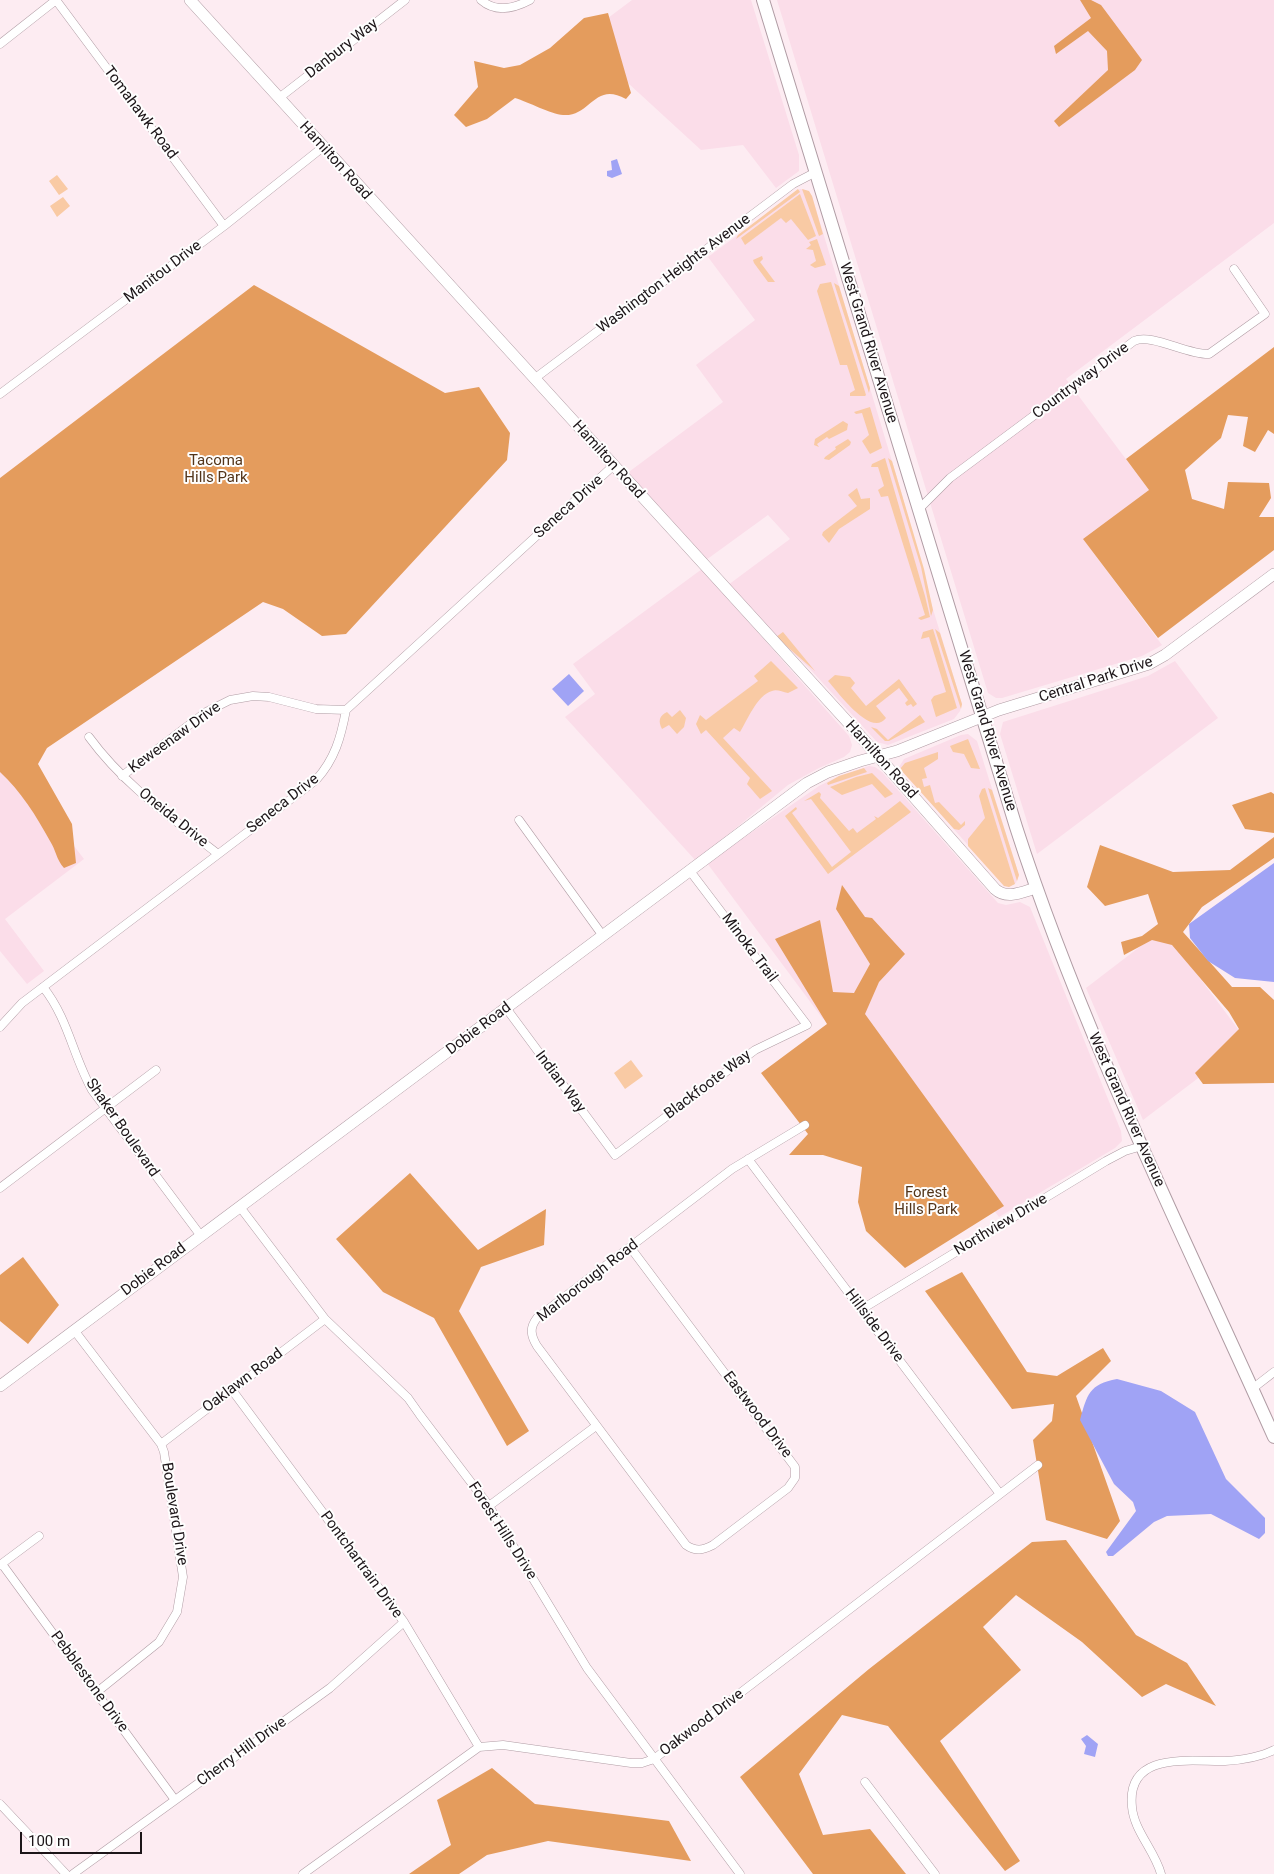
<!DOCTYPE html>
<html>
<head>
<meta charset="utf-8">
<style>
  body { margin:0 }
  #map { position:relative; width:1274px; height:1874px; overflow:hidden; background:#fdecf2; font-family:Roboto,sans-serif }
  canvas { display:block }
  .scale { position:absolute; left:20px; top:1832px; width:122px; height:22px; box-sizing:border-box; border:2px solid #1c1518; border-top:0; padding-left:6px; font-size:15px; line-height:18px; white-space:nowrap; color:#1c1518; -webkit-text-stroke:4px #fefefe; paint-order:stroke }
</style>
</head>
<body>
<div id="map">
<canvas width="1274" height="1874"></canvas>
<div class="scale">100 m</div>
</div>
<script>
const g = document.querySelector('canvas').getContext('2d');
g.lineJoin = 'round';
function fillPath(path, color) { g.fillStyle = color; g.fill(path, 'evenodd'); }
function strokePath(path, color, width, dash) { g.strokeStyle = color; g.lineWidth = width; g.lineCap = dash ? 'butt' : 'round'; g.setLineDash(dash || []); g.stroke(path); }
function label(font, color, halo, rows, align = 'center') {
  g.font = font + ' Roboto,sans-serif'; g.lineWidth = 4; g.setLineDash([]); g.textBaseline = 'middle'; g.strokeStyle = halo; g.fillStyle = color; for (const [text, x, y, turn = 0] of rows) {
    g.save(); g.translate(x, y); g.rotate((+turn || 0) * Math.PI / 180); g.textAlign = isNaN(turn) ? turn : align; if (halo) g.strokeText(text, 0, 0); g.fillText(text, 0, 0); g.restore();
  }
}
fillPath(new Path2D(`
  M632,0h119l48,155v16l-23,17 -33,-43 -42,5 -121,-111z
  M777,0h497v223l-208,156 83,111 -65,50 78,105 -5,3 -15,8 -140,42h-6l-8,-5z
  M800,189l6,1 6,6 89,295 31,115 30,98 -2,7 -6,8 -66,26 -11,-3 -67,-73 -34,-32 -48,-52 62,-46 -22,-24 -62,45 -80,-86 97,-72 -27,-37 59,-45 -47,-63z
  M702,569l147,167 3,9 -2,7 -6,5 -25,11 -31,17 -92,76 -131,-144 30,-23 -22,-30z
  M1175,661l43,57 -181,136 -37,-120 3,-12 145,-46z
  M968,734l9,7 42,134 -3,8 -7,4 -5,-1 -105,-119 5,-8 57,-24z
  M0,749l84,110 -79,60 39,52 -17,13 -27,-33z
  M869,766l6,1 7,5 116,131 8,2 14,-3 10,5 91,224 1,10 -7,7 -116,69 -158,-211 -18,13 -116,-156 112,-77 20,-10z
  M1163,929l84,112 -104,79 -57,-132z`), '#fbdde9');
fillPath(new Path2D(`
  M57,175l11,14 -9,6 -10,-14z
  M798,189l2,3 -64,47 2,-4z
  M802,189l7,2 3,5 11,38 -4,2z
  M800,194l16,42 -8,4 -17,-21 -5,4 -5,-5 -36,27 -4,-7z
  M63,197l7,9 -13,11 -7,-11z
  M817,239l9,26 -11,3 -5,-3 6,-4 -3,-11 -7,-1 5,-4 -2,-3z
  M762,256l1,3 -3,3 15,20h-7l-14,-19 -1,-3z
  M831,282l35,113 -1,1h-15v-3l5,-3 -8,-25h-7l-23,-74 3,-7z
  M834,283l5,3 31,102 -1,5z
  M870,407l12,41 -12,6 -8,-13 7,-6 -7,-22 -6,1 -2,-2z
  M843,421l5,3 -1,6 -18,9 -2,-2 -10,7 2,3 -5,-2 1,-6z
  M848,439l3,3 -1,3 -21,15 -5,-1 1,-2 11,-8 -1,-2z
  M885,458l40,138 5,21 -9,3 -3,-2 7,-3 -37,-119 -7,1 -3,-7 6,-4 -6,-19h-7l1,-3z
  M888,458l4,3 32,108 9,41 -2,6 -10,-49z
  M857,488l4,11 9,-1v11l-31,20 -10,14 -7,-8 1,-3 34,-26 -9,-11z
  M933,629l24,79 -21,9 -5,-17 3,-4 12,-4 -17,-55 -8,2 2,-7z
  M935,629l5,4 22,71 -1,5z
  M783,632l32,39 -39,-34z
  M771,661l27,27 -10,5c-6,-1 -11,-4 -16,-2 -15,4 -25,30 -32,41l-6,-4 -11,10 49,53 -12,8 -13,-15 3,-6 -44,-48 -5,4 -5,-10 4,-9 6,5 52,-39 -4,-5z
  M835,675l15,2 5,6 -4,5 15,18 33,-27 18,25 -4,3 -2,-3 -4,2 -2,-3 3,-3 -9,-12 -23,18 10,12c-15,20 -47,-25 -58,-37z
  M680,710l6,8 -2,9 -7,7 -8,-9 -7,4c-4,-8 -3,-13 5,-17l5,5z
  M920,715l5,7 -36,19h-4l-14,-14 6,2 11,11z
  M968,739l12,30 -9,-1 -7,-14 -11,-2 -3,-6z
  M938,752v7l-14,9 3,10 -5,1 2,8 6,-2 5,18 4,-1 22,23 4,-4v4l-6,5 -5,-1 -54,-60 5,-6z
  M864,768l3,4 -39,13 -1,-2 12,-7z
  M872,773l21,21 -8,4 -13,-14 -30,11 -12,-8 26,-10z
  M985,788l30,96 -6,3 -5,-1 -36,-40v-7l17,-21 -6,-22 3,-7z
  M988,788l4,2 27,85 -2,6z
  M819,792l2,2 -1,4 29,33 4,-3 4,5 19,-14 -2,-3 4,2 22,-17 11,11 -83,62 -43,-58 11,-9 1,2 -5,4 40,54 19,-15 -40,-53 -7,2z
  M631,1060l12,16 -18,13 -11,-16z`), '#f9caa4');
fillPath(new Path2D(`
  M1080,0h11l10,5 41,55 -7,10 -76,57 -5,-6 54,-51 -1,-19 -19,-20 -32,23 -2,-8 37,-28z
  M608,13l23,80 -5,6c-32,-18 -35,18 -63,16 -12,-1 -35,-13 -48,-17l-28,21 -21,8 -12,-12 24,-28 -4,-26 30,7 16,-3 30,-17 34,-30z
  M254,285l191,108 34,-6 31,46 -3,27 -161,174 -24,2 -39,-27 -20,-7 -216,146 -9,16 34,60 4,39 -12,5c-8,-9 -8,-18 -14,-27 -13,-24 -30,-51 -50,-69v-294z
  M1274,347v87l-6,-4 -13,22 -12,-6 5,-29 -20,-2 -7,23 -36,32 7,29 32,10 4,-27 41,1 2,15 -12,19h15v33l-116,88 -75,-99 66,-49 -23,-31z
  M1271,792l3,2v39l-29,-4 -13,-24z
  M1274,837v21l-72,49 -19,25 49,55h28l14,13v83l-71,1 -8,-11 44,-44 -10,-17 -57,-67 -20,-5 -28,15 -3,-13 21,-6 16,-12 -10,-30 -43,12 -18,-19 13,-42 73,27 57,-2z
  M842,885l23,32 7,1 33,36 -26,28 -14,32 139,192 -99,62 -39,-37 -8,-29 4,-35 -39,-12h-34l19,-21 -47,-61 66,-49 -52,-85 45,-19 13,72 21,1 16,-29 -34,-55z
  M410,1173l68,77 68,-41 -2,36 -63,22 -22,44 70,120 -22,15 -73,-128 -51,-26 -47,-53z
  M23,1257l36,48 -31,39 -28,-23v-46z
  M962,1272l65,100 30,4 46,-28 8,13 -35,35 44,125 -13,18 -61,-19 -13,-80 19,-19 2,-17 -42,5 -87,-118z
  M1066,1540l70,95 51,28 29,43 -50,-22 -24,13 -60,-55 -66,-47 -33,32 38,43 -81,71 80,120 -15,10 -117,-145 -46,-11 -43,59 24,61 47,-6 36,45h-93l-73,-97 129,-108 163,-127z
  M492,1768l43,36 134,17 22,40 -143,-20 -61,14 -28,19h-50l42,-29 -14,-45z`), '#e49c5d');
fillPath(new Path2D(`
  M617,159l5,15 -10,4 -5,-2v-5l5,-1 -1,-9z
  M569,674l15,17 -16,15 -16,-17z
  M1274,863v119l-39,-4 -27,-17 -18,-23 -1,-14z
  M1117,1379l44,12 34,21 31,67 39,39v15l-6,6 -48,-25 -44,2 -13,6 -41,34h-5l-2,-4 30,-41 -3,-9 -19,-18 -34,-64c7,-25 9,-36 37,-41z
  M1087,1735l11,9 -3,13 -11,-3 2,-8 -5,-7z`), '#a0a3f5');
const street = new Path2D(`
  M56,0l168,226
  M481,0c15,13 34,8 49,0
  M0,44l56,-44
  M279,98l126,-98
  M534,379l259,-195 23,-12
  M0,394l224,-168 99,-79
  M919,509l31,-31 184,-137c18,-8 53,14 75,13l56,-40 -31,-45
  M89,737c35,48 83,81 129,117
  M122,776l84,-64 24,-12 23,-4 16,1 47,12 30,1
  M519,820l84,116
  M43,987c25,31 30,69 49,103l109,146
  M506,1008l109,147 140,-105 52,-25 -117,-154
  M0,1027l22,-24 294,-223c19,-21 25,-43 30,-70l267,-244
  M748,1159l252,335
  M0,1188l156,-118
  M240,1207l85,112 83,79 12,17 69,91 98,162 153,206
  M630,1247l165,220v11l-7,10 -75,57c-10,5 -17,7 -27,0l-149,-199c-6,-10 -8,-18 0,-28l195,-149 73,-44
  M862,1309l244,-148 19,-10 17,-5
  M74,1330l87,114 3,8 19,125 -6,35 -18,30 -62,50
  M1252,1389l22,-17
  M232,1390l172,232 75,125
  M161,1444l164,-125
  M489,1506l107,-80
  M2,1564l173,236
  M0,1565l39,-29
  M865,1782l70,92
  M0,1804l66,70
  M73,1874l257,-186 74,-66
  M303,1874l176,-127 24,-2 128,18h11l12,-4 384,-294
  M1161,1874c-6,-23 -27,-43 -29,-67 -6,-57 59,-45 93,-46 16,-1 35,-4 49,-11`);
const secondary = new Path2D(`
  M190,0l664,729 141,160c12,11 27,3 41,-1
  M0,1386l807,-603 21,-11 32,-11 37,-10 102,-41 150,-46 16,-9 109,-81`);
const primary = new Path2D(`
  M763,0l253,827c68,211 168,408 258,610`);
strokePath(street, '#b09ca4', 9);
strokePath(secondary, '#b09ca4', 12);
strokePath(primary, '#b09ca4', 14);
strokePath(street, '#fff', 8);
strokePath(secondary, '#fff', 11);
strokePath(primary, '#fff', 12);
label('15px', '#1c1518', '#fefefe', [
  ["Danbury Way",342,49,-38],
  ["Tomahawk Road",140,113,53],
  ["Hamilton Road",335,161,48],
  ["Manitou Drive",163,272,-37],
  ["Washington Heights Avenue",674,274,-37],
  ["West Grand River Avenue",868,343,73],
  ["Countryway Drive",1081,381,-37],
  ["Hamilton Road",608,460,48],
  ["Seneca Drive",569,507,-42],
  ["Central Park Drive",1096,680,-18],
  ["West Grand River Avenue",987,731,73],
  ["Keweenaw Drive",175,738,-36],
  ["Hamilton Road",881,760,48],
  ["Seneca Drive",283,804,-38],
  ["Oneida Drive",173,818,39],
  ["Minoka Trail",749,948,53],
  ["Dobie Road",479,1029,-37],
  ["Indian Way",560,1082,53],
  ["Blackfoote Way",708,1085,-37],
  ["West Grand River Avenue",1126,1110,66],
  ["Shaker Boulevard",122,1128,55],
  ["Northview Drive",1001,1225,-31],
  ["Dobie Road",154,1270,-37],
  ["Marlborough Road",588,1281,-38],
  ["Hillside Drive",874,1326,53],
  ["Oaklawn Road",243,1381,-37],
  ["Eastwood Drive",757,1415,53],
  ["Boulevard Drive",174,1514,81],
  ["Forest Hills Drive",502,1531,57],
  ["Pontchartrain Drive",361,1565,54],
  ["Pebblestone Drive",89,1682,54],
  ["Oakwood Drive",702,1723,-37],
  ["Cherry Hill Drive",242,1752,-36]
]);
label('15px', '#53351a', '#fefefe', [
  ["Tacoma",216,461],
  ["Hills Park",216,478],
  ["Forest",926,1193],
  ["Hills Park",926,1210]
]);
</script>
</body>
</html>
